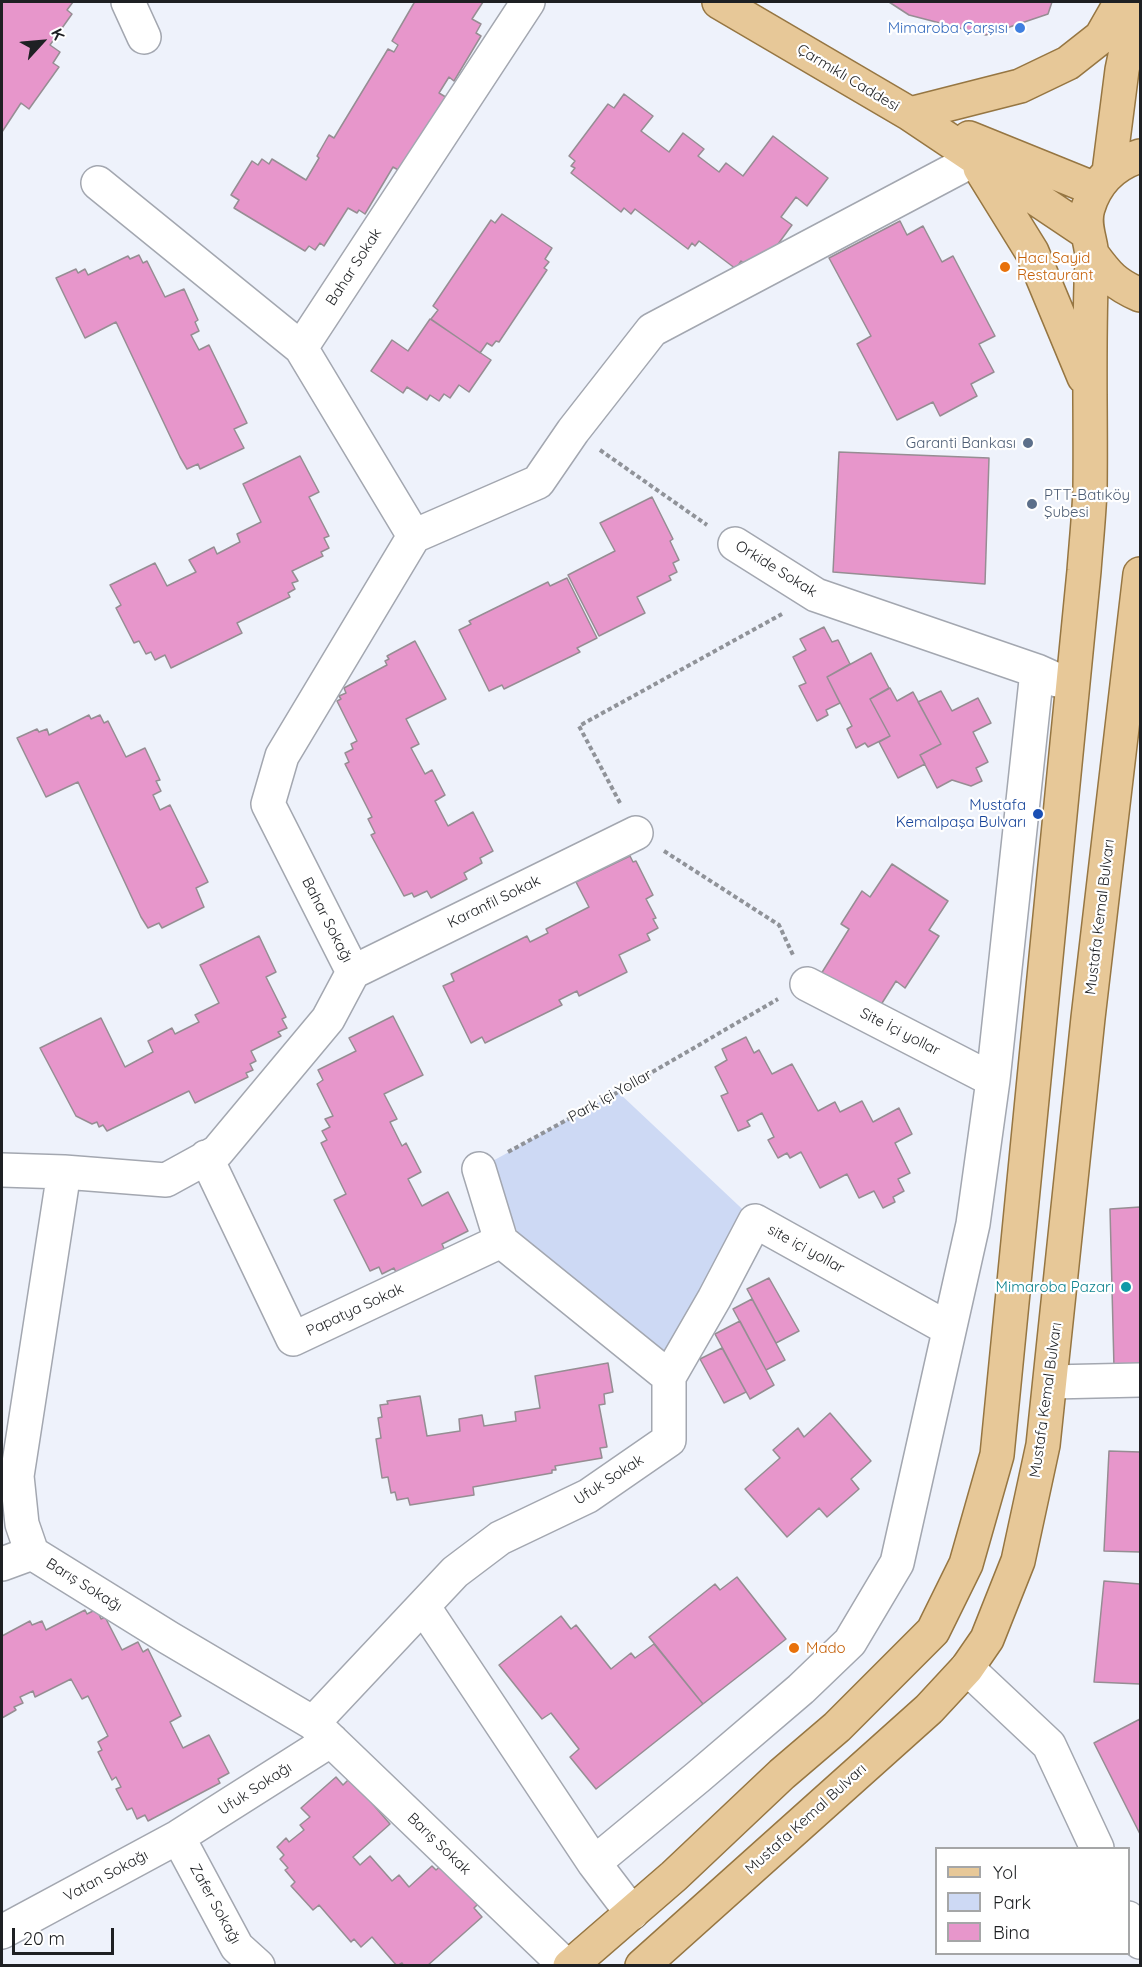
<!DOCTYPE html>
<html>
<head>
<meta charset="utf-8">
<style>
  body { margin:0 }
  #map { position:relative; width:1142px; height:1967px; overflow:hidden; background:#eef2fb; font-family:Quicksand,sans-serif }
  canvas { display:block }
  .frame { position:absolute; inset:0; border:3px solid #1e2023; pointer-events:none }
  .legend { position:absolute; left:935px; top:1847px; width:195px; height:108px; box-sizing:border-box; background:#fff; border:2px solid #a5a6a7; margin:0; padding:8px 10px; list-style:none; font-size:18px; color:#1e2023 }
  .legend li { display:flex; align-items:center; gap:12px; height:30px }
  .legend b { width:30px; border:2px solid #a5a6a7 }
  .north { position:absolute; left:12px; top:12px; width:60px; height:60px; -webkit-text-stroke:4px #fff; paint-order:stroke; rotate:64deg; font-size:16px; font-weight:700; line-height:24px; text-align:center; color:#1e2023 }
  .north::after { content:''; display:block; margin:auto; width:21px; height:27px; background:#1e2023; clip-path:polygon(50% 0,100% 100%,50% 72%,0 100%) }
  .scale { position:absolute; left:12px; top:1928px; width:102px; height:27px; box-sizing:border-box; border:3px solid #1e2023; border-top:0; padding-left:8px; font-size:18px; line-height:21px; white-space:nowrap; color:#1e2023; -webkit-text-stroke:4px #fff; paint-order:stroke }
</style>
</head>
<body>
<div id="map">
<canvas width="1142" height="1967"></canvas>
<div class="frame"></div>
<ul class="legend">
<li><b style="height:8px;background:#e7c898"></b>Yol</li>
<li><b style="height:16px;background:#cdd9f4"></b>Park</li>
<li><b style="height:16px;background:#e796cb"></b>Bina</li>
</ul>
<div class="north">K</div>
<div class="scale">20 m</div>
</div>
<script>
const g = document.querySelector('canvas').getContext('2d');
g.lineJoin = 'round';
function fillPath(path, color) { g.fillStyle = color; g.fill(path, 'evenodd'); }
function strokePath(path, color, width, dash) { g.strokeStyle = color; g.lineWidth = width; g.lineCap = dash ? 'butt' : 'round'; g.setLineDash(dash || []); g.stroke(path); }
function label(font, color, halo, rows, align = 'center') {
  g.font = font + ' Quicksand,sans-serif'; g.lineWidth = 4.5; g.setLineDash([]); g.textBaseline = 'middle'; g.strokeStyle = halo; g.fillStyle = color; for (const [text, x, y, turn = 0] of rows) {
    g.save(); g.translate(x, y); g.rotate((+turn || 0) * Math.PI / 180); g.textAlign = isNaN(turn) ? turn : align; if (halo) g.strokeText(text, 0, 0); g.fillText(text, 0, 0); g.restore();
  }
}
fillPath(new Path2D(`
  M618,1092l137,129 -86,156 -141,-119 -39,-95z`), '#cdd9f4');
const building = new Path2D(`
  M2,2h71l-6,8 5,4 -22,31 10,7 -7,11 6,4 -30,42 -8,-6 -19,29z
  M413,2h70l-11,17 9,5 -5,9 5,3 -27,45 -5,-4 -10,16 10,6 -49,72 -7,-4 -28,47 -6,-4 -2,3 -9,-5 -24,38 -4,-3 -5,7 -6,-4 -4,5 -71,-43 5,-8 -8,-5 21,-34 6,4 4,-6 7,5 3,-5 34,21 13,-22 -2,-2 12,-21 5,3 54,-89 6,3 4,-7 -6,-4 22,-38z
  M889,2h163l-4,12 -62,21 -77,-20z
  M624,94l29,22 -12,15 28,21 14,-19 21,16 -6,7 21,16 7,-9 17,13 30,-40 55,42 -21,28 -11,-9 -15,20 11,8 -30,41h-15l-6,-5 -5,8 -37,-28 -4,5 -3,-3 -4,6 -53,-40 -4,5 -7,-6 -3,4 -50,-39 4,-5 -4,-2 4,-5 -6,-5 39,-52 6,4z
  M502,214l50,34 -7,11 4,3 -5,6 3,2 -48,72 -3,-1 -4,5 -5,-3 -7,10 -49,-34 7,-9 -5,-4 58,-86 4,3z
  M900,221l7,14 16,-9 19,36 11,-6 42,80 -16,8 15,28 -23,12 6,12 -37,20 -7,-14 -36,18 -40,-76 14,-8 -42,-78z
  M139,255l4,8 4,-2 18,36 19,-8 14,31 -3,2 4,9 -8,4 8,15 10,-5 38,78 -13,6 10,19 -44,21 -2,-5 -11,5 -7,-12 -64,-135 -31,16 -29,-60 20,-9 2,4 7,-4 3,6 40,-19 2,3z
  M430,319l61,41 -22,32 -10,-7 -9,13 -6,-4 -5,7 -9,-6 -3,5 -20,-13 -4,6 -32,-22 21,-31 16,11z
  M839,452l150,6 -4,126 -152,-12z
  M300,456l19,36 -10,5 20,39 -5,2 5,10 -8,4 2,4 -31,15 6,10 -6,2 3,6 -7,4 2,4 -53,26 5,10 -71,35 -6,-13 -10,5 -4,-8 -5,2 -7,-13 -5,2 -18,-35 5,-3 -11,-20 45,-22 12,23 29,-14 -7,-12 25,-13 3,7 23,-12 -3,-8 24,-12 -18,-38z
  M652,497l21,42 -3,2 9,19 -6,3 4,9 -8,4 2,4 -34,17 8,16 -46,23 -31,-61 47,-24 -15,-28z
  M567,578l30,60 -20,10 3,4 -76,37 -2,-4 -13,6 -30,-61 12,-6 -2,-3 79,-39 2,4z
  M824,627l8,15 6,-2 12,24 -23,13 13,26 -14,7 2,5 -11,6 -18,-35 7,-3 -13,-26 13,-7 -6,-11z
  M415,641l31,58 -40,20 13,25 -8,4 14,26 7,-4 13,25 -10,6 13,25 25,-14 20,39 -13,7 2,5 -18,10 3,6 -36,19 -4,-7 -13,6 -2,-4 -8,3 -33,-61 4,-2 -7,-14 4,-2 -27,-53 4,-2 -4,-9 8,-4 -2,-5 6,-3 -20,-40 4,-2 -2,-3 7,-3 -2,-5 43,-23 -2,-4 4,-2 -2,-3z
  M871,653l18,35 -19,11 20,37 -22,11 -3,-4 -9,5 -9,-19 5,-3 -25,-49z
  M890,688l7,13 16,-9 28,52 -21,11 5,9 -27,14 -19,-36 11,-6 -20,-37z
  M941,691l11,20 26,-13 13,25 -18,9 15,30 -12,6 6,13 -11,5 -19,-6 -15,8 -17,-33 21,-11 -23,-42z
  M89,715l2,4 9,-4 4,8 4,-2 18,36 19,-9 15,32 -4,1 5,10 -8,4 7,15 10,-5 38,77 -12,6 8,19 -42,21 -3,-5 -11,5 -7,-11 -63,-135 -32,15 -29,-59 20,-9 2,3 8,-3 2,6z
  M630,856l3,6 3,-1 17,34 -7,4 10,19 -3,1 5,9 -11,6 3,6 -31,15 8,17 -48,24 -2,-5 -18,9 3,5 -77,38 -3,-6 -11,6 -28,-57 11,-5 -3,-7 76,-38 3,6 18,-9 -2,-4 43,-22 -13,-25z
  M892,864l56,37 -19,29 10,6 -34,52 -9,-7 -19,30 -56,-37 28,-45 -8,-5 21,-33 8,6z
  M259,936l17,36 -10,5 20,40 -4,2 5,9 -9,4 3,4 -30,15 5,10 -6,3 3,6 -7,3 2,4 -53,26 -6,-12 -82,40 -4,-6 -4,2 -2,-5 -5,2 -16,-8 -36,-68 61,-30 24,49 28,-15 -5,-11 24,-13 3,6 24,-12 -4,-7 24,-12 -19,-38z
  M393,1016l30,59 -39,19 13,25 -7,3 12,24 4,-3 15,29 -13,7 14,27 26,-14 20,39 -26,13 4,9 -48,24 -4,-9 -12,6 -3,-7 -9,4 -36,-71 12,-6 -25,-51 6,-3 -5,-9 8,-4 -5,-8 8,-3 -16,-32 6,-4 -5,-10 38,-19 -7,-13z
  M746,1037l8,16 5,-3 13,24 20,-10 26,47 17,-9 5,10 22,-11 11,21 26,-14 13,26 -17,9 15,30 -12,6 6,12 -11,6 2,5 -12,6 -9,-17 -15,7 -12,-24 -27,14 -19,-36 -11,6 -3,-5 -9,5 -10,-18 6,-3 -12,-24 -15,8 3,5 -12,5 -17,-35 7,-3 -13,-26 12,-7 -5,-11z
  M1140,1207v159l-26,2 -4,-159z
  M769,1278l30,53 -23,12 -29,-54z
  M752,1299l33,61 -19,10 -33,-61z
  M740,1321l34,64 -24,14 -35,-65z
  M722,1348l24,44 -22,11 -24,-44z
  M608,1363l5,29 -9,2 1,10 -6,1 8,42 -7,1 2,10 -47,8 1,4h-4v3l-79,14 1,8 -64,10 -2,-7 -11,2 -2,-8 -4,1 -3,-16 -6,1 -6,-39 5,-1 -3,-20 4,-1 -2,-12 8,-1 -1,-3 33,-5 7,40 33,-5 -1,-12 23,-4 2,11 32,-5 -1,-9 25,-4 -5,-32z
  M830,1413l41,48 -20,18 8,10 -32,28 -8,-9 -32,29 -42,-48 35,-31 -7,-8 25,-22 6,9z
  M1109,1451l31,1v100l-36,-1z
  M737,1577l49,62 -83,65 -54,-67 66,-53 5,6z
  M1104,1581l36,3v100l-46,-2z
  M97,1609l4,10 4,-2 17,33 16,-8 5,10 5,-3 33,67 -11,6 13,26 26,-13 20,38 -11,6 2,4 -72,38 -3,-6 -8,4 -5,-11 -5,2 -11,-21 5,-2 -5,-10 -4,3 -14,-28 4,-2 -4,-8 10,-6 -20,-40 -6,3 -11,-20 -36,18 -2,-6 -13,6 3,6 -9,4 2,3 -14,8v-82l28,-15 2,4 10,-4 4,9 39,-20 2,4z
  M561,1616l10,13 5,-4 35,44 20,-16 4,5 19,-14 49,60 -107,85 -26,-32 9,-8 -28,-36 -9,6 -43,-54z
  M1140,1719v115l-46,-91z
  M336,1777l7,8 7,-7 40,46 -37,33 7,8 10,-9 22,25 7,-6 10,12 23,-21 4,4 8,-7 36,39 -6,6 8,9 -55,49h-23l-2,-3 -5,3 -25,-29 -11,10 -7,-8 -3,3 -32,-37 -6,5 -22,-24 4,-4 -10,-12 3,-2 -8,-9 4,-4 -7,-8 9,-9 3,4 15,-12 -4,-5 10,-8 -9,-9z`);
fillPath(building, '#e796cb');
strokePath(building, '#968d93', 1.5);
const minor = new Path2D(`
  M128,2l16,35
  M98,183l203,165
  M414,536l124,-54 35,-51 79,-101 323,-171
  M414,536l-113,-188 227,-346
  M735,544l81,51 221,76 20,9
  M353,972l-85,-168 14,-48 132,-220
  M353,972l283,-139
  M807,984l186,96
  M206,1157l87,182 208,-98
  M479,1169l22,72
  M2,1170l62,2 102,8 51,-28 111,-133 25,-47
  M64,1172l-47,304 5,48 10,29 137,85 144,85 253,243
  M669,1377l45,-78 41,-78 194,108
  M1051,1382l89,-2
  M2,1564l30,-11
  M423,1606l171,257 38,50
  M967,1668l82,77 48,103
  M313,1723l142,-151 45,-34 88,-42 81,-56v-63l-168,-136
  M178,1837l59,110 21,19
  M594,1863l104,-86 103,-88 49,-47 47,-79 76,-339 20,-144 44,-409
  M1128,1918l12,24
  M2,1932l176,-95 153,-97`);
const major = new Path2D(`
  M719,2l191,112 176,118
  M910,114l110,-28 48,-23 33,-26 20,-35
  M969,138l126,51
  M980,168l52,84 52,125
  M1109,172l13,-102 14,-68
  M1092,254c16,22 23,30 48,41
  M570,1966l104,-90 108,-102 55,-47 96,-96 33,-67 31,-109 87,-884c2,-27 5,-55 6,-82 1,-76 -2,-152 2,-228 1,-18 -10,-34 -4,-53 8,-27 26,-44 52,-52
  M642,1966l287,-257 38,-41 20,-29 31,-78 25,-116 45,-427 52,-444`);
strokePath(minor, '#a3a7b0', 36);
strokePath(major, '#967642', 36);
strokePath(new Path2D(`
  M600,450l107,75
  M620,803l-41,-77 203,-112
  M664,851l115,74 14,30
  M508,1152l110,-60 160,-93`), '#909399', 4, [4.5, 3]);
strokePath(minor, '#fff', 33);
strokePath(major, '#e7c898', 33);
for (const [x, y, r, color] of [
  [1020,28,6,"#3f7fe0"],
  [1005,267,6,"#e8710a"],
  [1028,443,6,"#5c6f8a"],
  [1032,504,6,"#5c6f8a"],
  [1038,814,6,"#1a4fb4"],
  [1126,1287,6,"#0f9aa8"],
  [794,1648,6,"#e8710a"]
]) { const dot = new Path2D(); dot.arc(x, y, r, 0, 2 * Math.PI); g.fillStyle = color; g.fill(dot); strokePath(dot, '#fff', 2); }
label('15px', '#366cbe', '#fff', [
  ["Mimaroba Çarşısı",1008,28]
], 'right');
label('15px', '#1e2023', '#fff', [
  ["Çarmıklı Caddesi",848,78,31],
  ["Bahar Sokak",354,267,-57],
  ["Orkide Sokak",776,569,32],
  ["Karanfil Sokak",494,902,-26],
  ["Mustafa Kemal Bulvarı",1100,917,-83],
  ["Bahar Sokağı",327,920,63],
  ["Site İçi yollar",900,1032,27],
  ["Park içi Yollar",610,1096,-29],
  ["site içi yollar",806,1249,29],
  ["Papatya Sokak",355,1310,-25],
  ["Mustafa Kemal Bulvarı",1046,1400,-82],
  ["Ufuk Sokak",609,1480,-33],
  ["Barış Sokağı",84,1585,32],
  ["Ufuk Sokağı",255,1789,-33],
  ["Mustafa Kemal Bulvarı",806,1819,-42],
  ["Barış Sokak",439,1844,44],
  ["Vatan Sokağı",106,1876,-28],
  ["Zafer Sokağı",215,1904,61]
]);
label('15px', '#c56008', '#fff', [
  ["Hacı Sayid",1017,258],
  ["Restaurant",1017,275],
  ["Mado",806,1648]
], 'left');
label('15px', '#4e5e75', '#fff', [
  ["Garanti Bankası",1016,443],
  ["PTT-Batıköy",1044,495,"left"],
  ["Şubesi",1044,512,"left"]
], 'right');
label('15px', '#164399', '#fff', [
  ["Mustafa",1026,805],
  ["Kemalpaşa Bulvarı",1026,822]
], 'right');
label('15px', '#0d838f', '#fff', [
  ["Mimaroba Pazarı",1114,1287]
], 'right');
</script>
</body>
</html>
